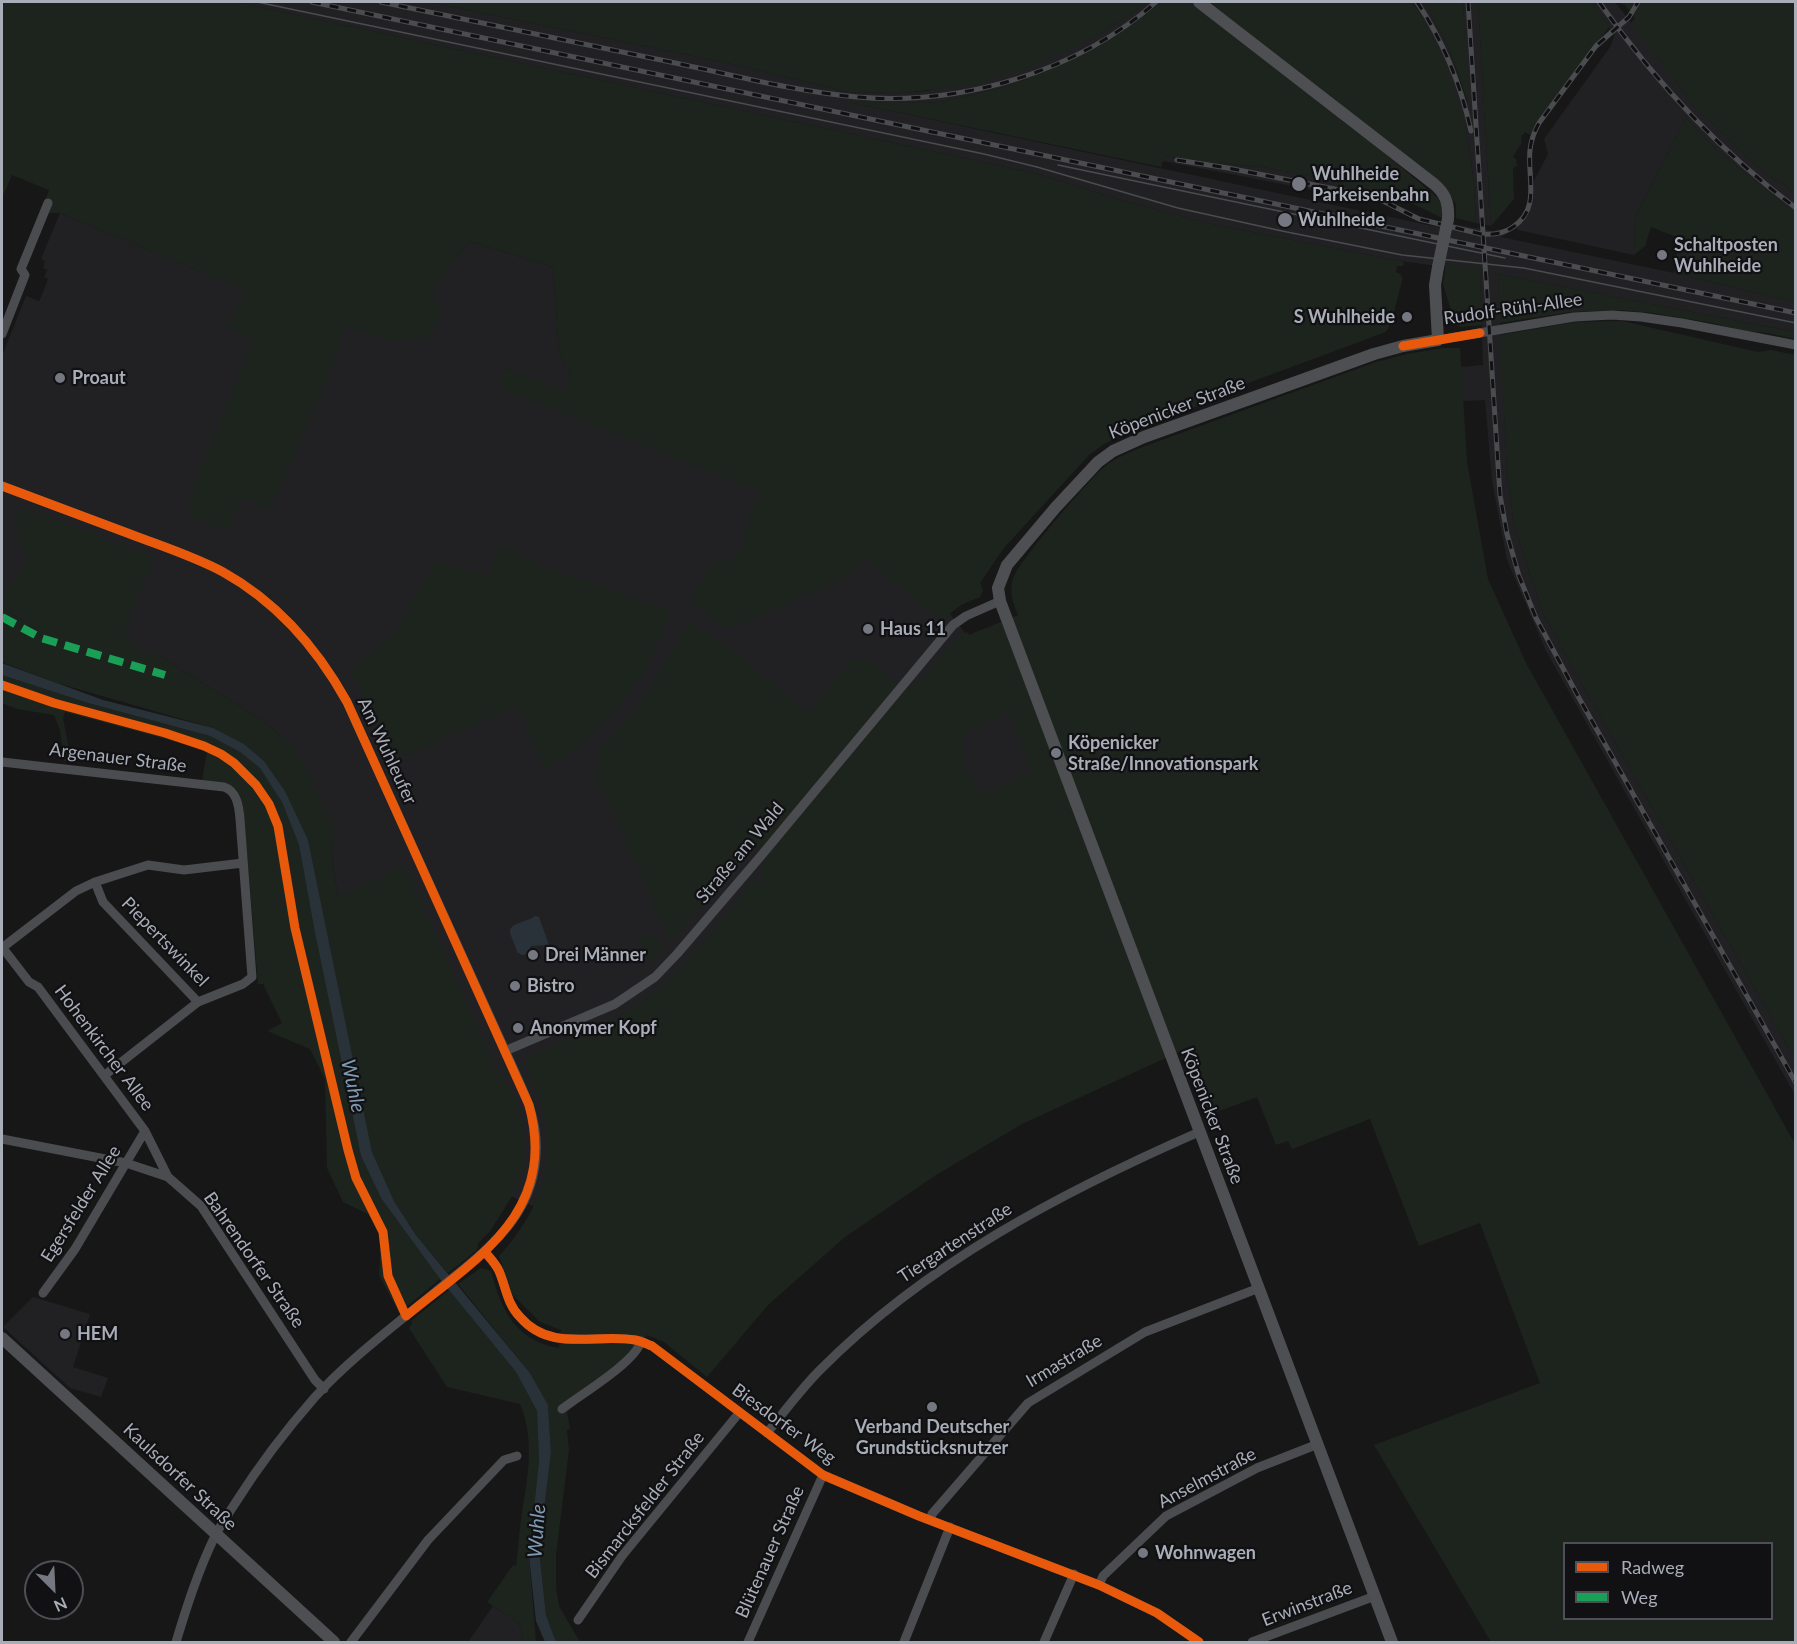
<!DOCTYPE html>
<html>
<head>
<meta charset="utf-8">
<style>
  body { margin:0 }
  #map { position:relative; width:1797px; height:1644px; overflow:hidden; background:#171717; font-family:Lato,sans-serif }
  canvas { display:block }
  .frame { position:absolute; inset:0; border:3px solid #a8adb8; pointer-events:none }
  .legend { position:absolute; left:1563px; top:1542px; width:210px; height:78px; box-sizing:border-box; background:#111113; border:2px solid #4d4f55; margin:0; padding:8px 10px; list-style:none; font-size:18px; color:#a8adb8 }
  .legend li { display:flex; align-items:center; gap:12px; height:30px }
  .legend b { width:30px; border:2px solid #4d4f55 }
  .north { position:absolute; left:24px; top:1560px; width:60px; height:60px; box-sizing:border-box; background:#111113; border:2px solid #4d4f55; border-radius:50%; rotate:156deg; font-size:16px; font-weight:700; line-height:24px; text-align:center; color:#a8adb8 }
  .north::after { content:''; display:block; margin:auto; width:21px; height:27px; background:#757880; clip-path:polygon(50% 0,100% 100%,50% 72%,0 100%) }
</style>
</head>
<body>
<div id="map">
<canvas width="1797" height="1644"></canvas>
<div class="frame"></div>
<ul class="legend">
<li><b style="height:8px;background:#e8590c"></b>Radweg</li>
<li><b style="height:8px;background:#1a9f57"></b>Weg</li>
</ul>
<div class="north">N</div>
</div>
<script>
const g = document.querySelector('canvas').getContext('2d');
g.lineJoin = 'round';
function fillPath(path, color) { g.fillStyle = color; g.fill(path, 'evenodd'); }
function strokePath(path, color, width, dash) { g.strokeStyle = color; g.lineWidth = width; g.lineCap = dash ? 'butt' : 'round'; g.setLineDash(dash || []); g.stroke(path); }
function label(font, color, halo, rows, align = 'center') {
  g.font = font + ' Lato,sans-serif'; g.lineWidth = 4.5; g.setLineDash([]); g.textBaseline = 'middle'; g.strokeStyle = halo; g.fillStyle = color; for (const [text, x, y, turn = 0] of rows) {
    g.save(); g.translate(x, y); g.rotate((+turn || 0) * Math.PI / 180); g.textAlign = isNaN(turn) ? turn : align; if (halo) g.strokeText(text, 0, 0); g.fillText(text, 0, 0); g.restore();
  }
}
fillPath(new Path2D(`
  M236,2h193l308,63 111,27 56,1 23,-2 164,-51 48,-32 8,-6h15l-36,27 -40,25 -77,32 -68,16 -48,1 -44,-1 593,126 -29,-9 -32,-16 -218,-42 1,-5 39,6 60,5 69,13 42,15 52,24 66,12 16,-3 16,-15 6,-22 -3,-38 8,-28 61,-83 14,-13 -18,-27h23l11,14 7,-8 2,5 -6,7 65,86 65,62 36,25v20l-75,-60 -34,-35 -51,100 -1,37 -116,-25 -1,-2 -16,9 173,36 121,29v30l-297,-58 9,199 7,52 29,88 28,52 224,394v36l-249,-444 -39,-91 -15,-79 -7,-81 -22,1 -3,-34 23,-2 -3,-93 -86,-12 -187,-37 -86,-23 -87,-27zM1613,33l2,1 -5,13 -66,92 4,15 -14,27 -2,-15v-20l6,-18 57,-78z
  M1412,2h13l23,44 19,56 -4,-100h15l13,224 -15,-3 -2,-41 -9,-59 -45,-109z
  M60,213l186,77 183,5 40,-54 84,26 6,87 12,20 -8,18 -57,-24 366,169 76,74 17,22 3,-1 1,3 11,-5 59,146 -455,312 -49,119 -24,-11 -21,35 -12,12 -1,7 -139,-354 -5,-29 -2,-25 6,-3 -53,-100 -21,-18 -102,-64 -111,-19 -48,-30v-252l24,-60 13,5 5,-11 4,-11 -4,-2 3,-7 -4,-2 2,-7 -4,-2z
  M33,1297l57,17 -17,53 35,11 -7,19 -31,-9 -67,-61z
  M493,1606l26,17 5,19h-56z`), '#212123');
fillPath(new Path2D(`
  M2,2h234l798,171 87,27 86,23 197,39 -1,4h-6l-1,6 5,2v3h2l-12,46 -5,9 -143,53 -45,21 -67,25 -27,13 -15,11 -85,93 -24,35 3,7 -3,7 -19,8 -20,16 -77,-64 -16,20 -119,52 -31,-20 -8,-8 20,-34 20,-8 13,-14 5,-22 9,-23 6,-7 -264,-106 7,-19 57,23 8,-17 -12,-20 -6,-87 -84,-26 -39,53 13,14 -14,29 -37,5 -48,-17 -4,21 -19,46 -51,117 -29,-11 -14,34 -39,-16 5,-11 -6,-3 66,-162 -25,-11 17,-39 -185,-77h-20l9,-23 -37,-15 -10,23z
  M429,2h718l-8,6 -48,32 -75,32 -40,12 -72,9 -56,-1 -111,-27z
  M1162,2h29l151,115v4l29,21 67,56 4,9v11l-43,-21 -3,1 -4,5 -60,-23 -69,-13 -60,-5 -38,-6 -4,11 -317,-66 49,2 48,-1 68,-16 77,-32 40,-25z
  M1207,2h205l8,12 25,49 20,60 9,59 2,41 -20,-5v-14l-14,-20z
  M1425,2h38l6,103 -21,-59z
  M1478,2h114l17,25 -68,90 -10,18 -6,-3 -4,5 1,5 -9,15 3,2 1,7 -4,2 1,31 -23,27z
  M1615,2h180v191l-36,-25 -65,-62 -63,-83 4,-5 -10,-13z
  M1686,118l34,35 75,60v89l-121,-29 5,-35 -28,-11 -6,19 -11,9 1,-37z
  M1446,264l34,5 2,56 -21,2 -6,-3 -12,-40z
  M1498,274l297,58v7l-28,-6 -23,-2 -31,-8 -61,-10 -33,-3 -49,2 -71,11z
  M1622,321l136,31 13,-2 24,5v704l-224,-394 -28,-52 -29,-88 -7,-52 -7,-138 75,-13z
  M1442,348h18l7,114 21,117 38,84 269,481v498h-304l-117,-197 166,-62 -60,-160 -61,23 -49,-127 -78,30 -4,-8 -12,4 -19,-48 -51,19 -25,-65 -159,73 -86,51 -91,62 -77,68 -61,72 -43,-35 -17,-7 -14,18 -66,59 3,17 -3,1 2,20 -13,105v33l3,18 21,36h-33l7,-6 -8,-21 -7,-65 12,-97 -3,-48 -18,-32 -72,-89 23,-16 10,3c10,38 24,70 68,77l2,-18 -21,-8 -28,-28 -13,-38c38,-41 62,-96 42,-153 -5,-13 -11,-26 -16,-39l4,-8c35,-16 72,-29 105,-49 45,-28 77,-75 111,-115l2,-8h8l9,-7 -8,-37 -83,99h-2l-4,-5 -73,-164 9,-24 34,-37 52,-87 52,35 66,55 11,-8 2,-6 34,-40c10,2 20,5 27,11 14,13 8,14 28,18l15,-10 31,-38 13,-7 1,3 49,-20c-5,-12 -9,-22 -5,-36 4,-16 74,-97 90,-111 13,-11 29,-17 45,-23l228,-83 31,-8zM1008,713l25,59 -43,19 -6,5c-17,-24 -22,-31 -22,-61zM1564,1544h208v74h-208z
  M21,507l133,50 -30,75 9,3 -5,11 33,11 102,64 21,18 18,20 36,80 -7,3 2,25 5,29 67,-30 90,201 21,32 8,33 -1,30 -10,33 -23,36 -12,12 -1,7 -29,23 -33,-39 -21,-33 -22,-49 -64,-311 -23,-50 -21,-30 -20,-17 -31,-16 -156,-45 -55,-21v-54l42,26 -42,-30 26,-45 -14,-32z
  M497,545l47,22 126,43 -24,60 -31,40 -33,34 -38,24 -27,-62 -122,54 -45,-90 46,-38 39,-71 53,15z
  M2,675l86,28 122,33 30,16 20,16 12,17 10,17 17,43 16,88 46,223 20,42 59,81 -41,34 -20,-38 2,-40 -13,-21 -25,-12 -16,-34 -2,-89 -15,-30 -43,-18 15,-8 -19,-39h-5l-15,-177 -4,-12 -37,-14 5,-31 -142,-38 -2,7 9,43 -8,-1 -4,-31 -6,-15 -37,-6 -15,-6z
  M653,934l11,16 -14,14 -11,-24z
  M449,1290l67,82 21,39 2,50 -10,95 7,86h-12l-5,-19 -32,-21 26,-37 3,1c2,-16 3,-31 5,-47 6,-39 15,-77 -1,-115l-73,-17 -38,-59 3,-4 -1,-3z`), '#1d241e');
fillPath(new Path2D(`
  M2,663l101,37 110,28 31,16 20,17 21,30 23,49 64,312 22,49 21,33 115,139 18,32 3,48 -12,97 7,65 10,27h-11l-9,-21 -7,-65 10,-95 -2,-50 -21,-39 -76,-93 -59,-81 -20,-42 -46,-223 -16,-88 -17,-43 -22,-34 -20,-16 -30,-16 -122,-33 -86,-28z
  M535,916l4,1 10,28 -18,1 -4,8 -5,1 -5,-3c-1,-6 -7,-17 -7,-20 -1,-9 18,-10 25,-16z`), '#2a3239');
strokePath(new Path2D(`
  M2,334l23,-59 -4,-6 27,-66
  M1438,340l136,-23 38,-2 29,2 41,6 114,22
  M2,486c42,16 85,32 128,48 31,12 63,22 93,38 54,30 94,76 124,130l163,359c11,25 24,49 26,77 5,77 -50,112 -102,155 -40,33 -83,65 -119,104 -30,34 -57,70 -81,108 -7,11 -14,21 -19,31 -17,35 -28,70 -39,106
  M2,762l222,25c13,4 15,20 16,32l12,158 -9,7 -45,18 -93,73
  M95,882l8,20 95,100
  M2,947l27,35 9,5 107,144 23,46
  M2,948l74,-57 19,-9 53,-17 36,5 59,-7
  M505,1051l110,-47 40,-27 22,-23 83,-97 193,-232 13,-9 34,-15
  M2,1139l124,24 42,14 33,29 114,174 9,9
  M485,1252c5,6 11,12 14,19 7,16 8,33 21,46 31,36 75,16 115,23 6,1 12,4 17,6l171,129 96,41 180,69 58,28 42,29
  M43,1293l32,-44 70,-118
  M562,1409c18,-14 74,-47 79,-68
  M767,1433c17,-21 34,-44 53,-63 106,-107 242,-178 379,-238
  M930,1520l2,-6 96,-111 117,-71 114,-44
  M1099,1585l4,-9 63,-60 91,-48 61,-24
  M578,1620l44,-64 117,-143
  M351,1642l77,-102 76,-80 13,-4
  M748,1642l75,-167
  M904,1642l46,-115
  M1044,1642l30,-68
  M1252,1642l123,-46`), '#4b4c50', 9);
strokePath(new Path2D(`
  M1199,2l235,182c12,10 15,20 14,35
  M2,1338l332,304
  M1392,1642l-392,-1041 -2,-13 9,-23 49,-58 42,-45 15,-11 31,-14 230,-83 29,-8 35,-6 -3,-55 3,-18`), '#4d4f52', 12);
strokePath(new Path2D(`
  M257,2l727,152 53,13 141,41 104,23 120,24 122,13 272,55
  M1058,165l447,93`), '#4b4c4f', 1.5);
const rail = new Path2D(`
  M312,2l1484,311
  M381,2c92,19 183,38 275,57 66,13 133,32 201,38 104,9 220,-25 299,-95
  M1417,2c26,39 44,83 54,129
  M1468,2l32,493 7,39 12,42 17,42 43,80 217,385
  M1599,2c55,78 120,149 197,206
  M1177,160l51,8 132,26 19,5 40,20 62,15c11,1 22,0 32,-7 28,-18 14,-50 17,-77 1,-10 4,-18 9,-27l57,-77 33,-29 9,-15`);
strokePath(rail, '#4b4c4f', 5);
strokePath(rail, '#111113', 3, [9]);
strokePath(new Path2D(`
  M1438,267l10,-48`), '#4d4f52', 12);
strokePath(new Path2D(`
  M2,617l39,21 124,37`), '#1a9f57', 8, [15, 8]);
strokePath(new Path2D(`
  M1403,346l77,-13
  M2,486c42,16 85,32 128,48 31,12 63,22 93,38 54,30 94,76 124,130l182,403c29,108 -51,152 -123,211l-18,-40 -5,-44 -27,-54 -8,-28 -53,-222 -17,-102 -9,-22 -13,-19 -22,-22 -13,-9 -17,-8 -39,-13 -111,-30 -52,-18
  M485,1252c5,6 11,12 14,19 7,16 8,33 21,46 31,36 75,16 115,23 6,1 12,4 17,6l171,129 96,41 180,69 58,28 42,29`), '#e8590c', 9);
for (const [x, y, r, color] of [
  [1299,184,8,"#757880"],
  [1285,220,8,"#757880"],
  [1662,255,6,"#757880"],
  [1407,317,6,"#757880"],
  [60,378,6,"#757880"],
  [868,629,6,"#757880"],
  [1056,753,6,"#757880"],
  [533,955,6,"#757880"],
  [515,986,6,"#757880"],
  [518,1028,6,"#757880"],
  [65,1334,6,"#757880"],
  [932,1407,6,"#757880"],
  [1143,1553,6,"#757880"]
]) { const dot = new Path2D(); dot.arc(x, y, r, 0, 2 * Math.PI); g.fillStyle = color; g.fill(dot); strokePath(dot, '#111113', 2); }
label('bold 18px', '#a8adb8', '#111113', [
  ["Wuhlheide",1312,174],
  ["Parkeisenbahn",1312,195],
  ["Wuhlheide",1298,220],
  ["Schaltposten",1674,245],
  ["Wuhlheide",1674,266],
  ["S Wuhlheide",1395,317,"right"],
  ["Proaut",72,378],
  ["Haus 11",880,629],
  ["Köpenicker",1068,743],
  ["Straße/Innovationspark",1068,764],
  ["Drei Männer",545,955],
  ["Bistro",527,986],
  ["Anonymer Kopf",530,1028],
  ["HEM",77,1334],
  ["Verband Deutscher",932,1427,"center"],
  ["Grundstücksnutzer",932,1448,"center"],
  ["Wohnwagen",1155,1553]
], 'left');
label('18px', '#a8adb8', '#111113', [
  ["Rudolf-Rühl-Allee",1513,309,-8],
  ["Köpenicker Straße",1177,408,-21],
  ["Am Wuhleufer",387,751,65],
  ["Argenauer Straße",118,758,7],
  ["Straße am Wald",740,853,-50],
  ["Piepertswinkel",165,942,46],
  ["Hohenkircher Allee",104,1048,53],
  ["Köpenicker Straße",1212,1116,69],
  ["Egersfelder Allee",81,1204,-58],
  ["Tiergartenstraße",955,1243,-33],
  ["Bahrendorfer Straße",254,1260,55],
  ["Irmastraße",1064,1361,-31],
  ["Biesdorfer Weg",784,1424,36],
  ["Kaulsdorfer Straße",180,1477,43],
  ["Anselmstraße",1207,1478,-28],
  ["Bismarcksfelder Straße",645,1505,-52],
  ["Blütenauer Straße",770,1552,-66],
  ["Erwinstraße",1307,1604,-21]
]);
label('italic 20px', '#7f9bb3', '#111113', [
  ["Wuhle",353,1086,78],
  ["Wuhle",537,1531,-86]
]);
</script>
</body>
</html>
